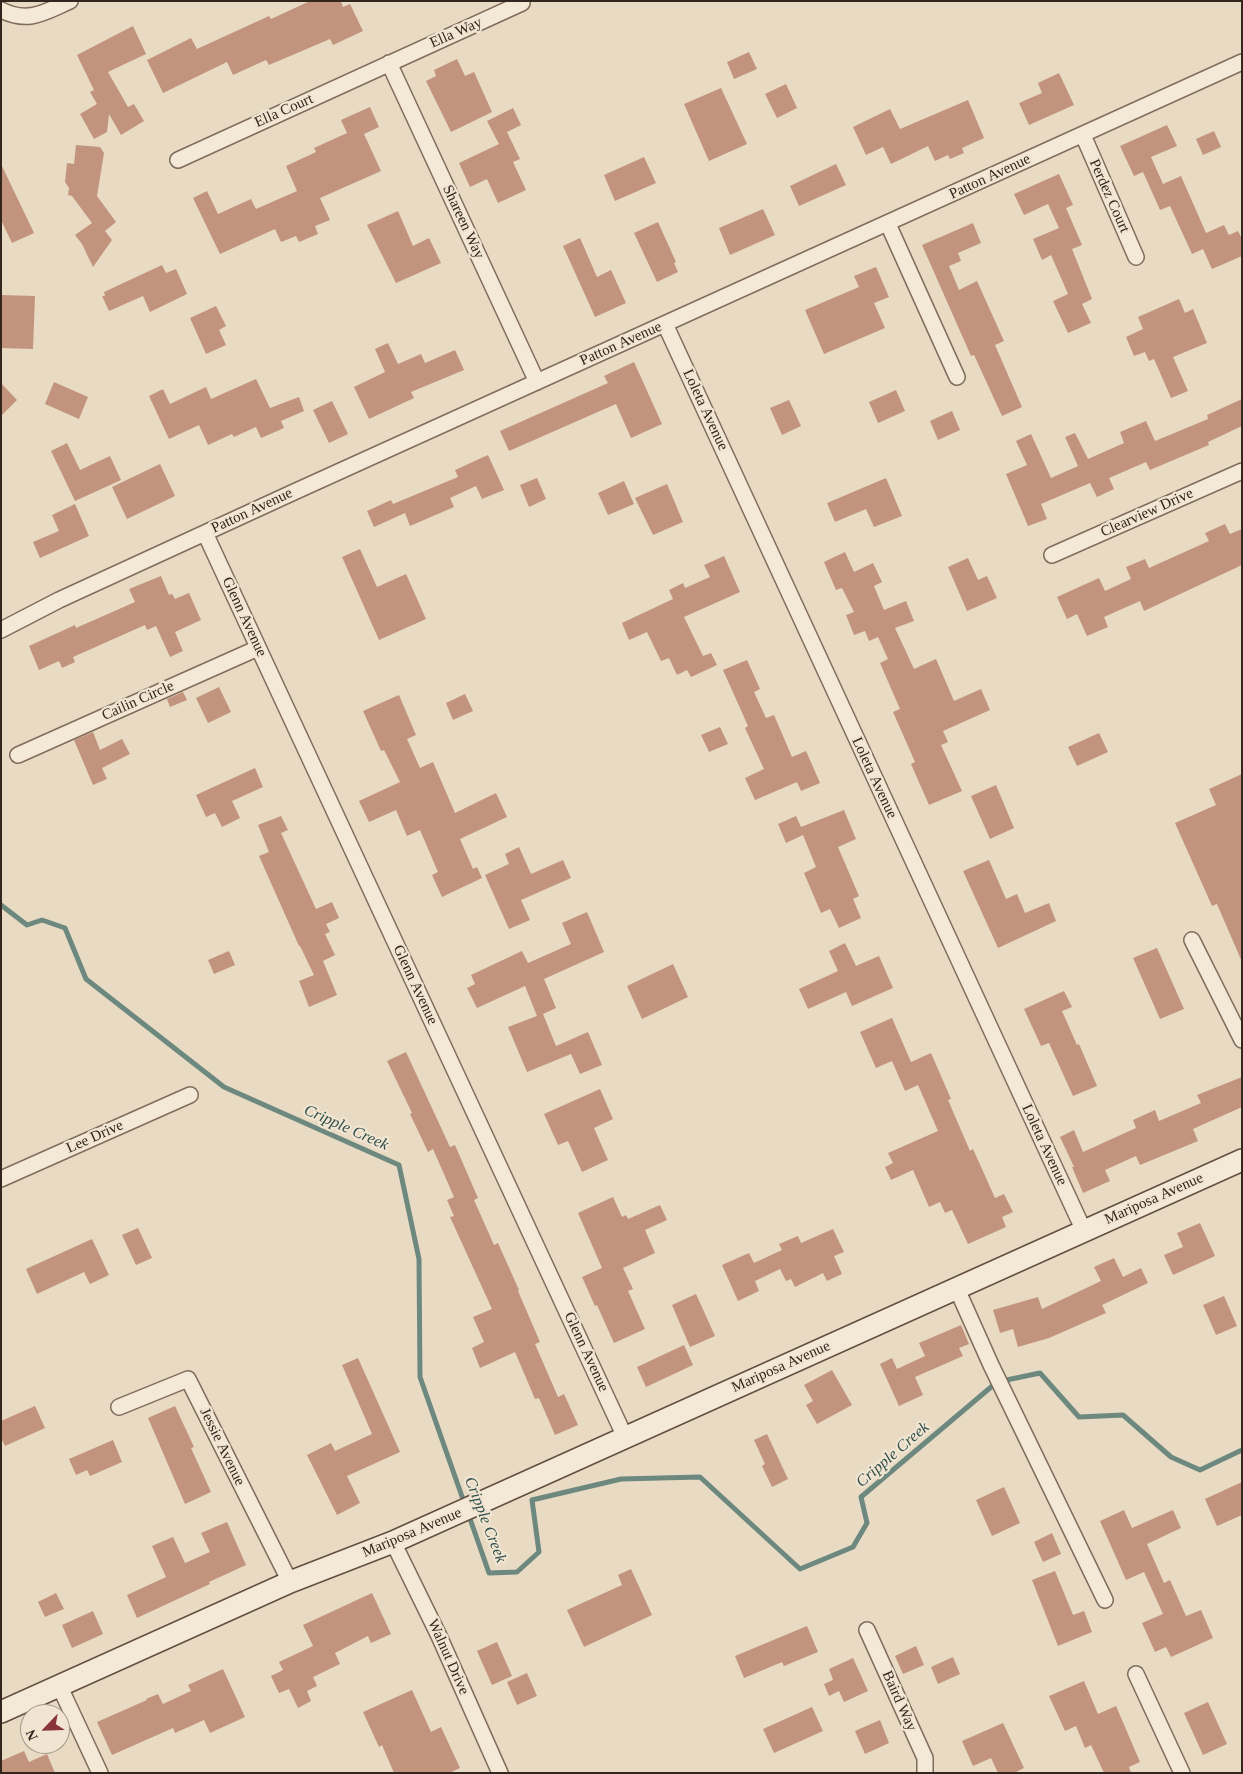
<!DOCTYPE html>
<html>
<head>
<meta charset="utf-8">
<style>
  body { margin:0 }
  #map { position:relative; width:1243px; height:1774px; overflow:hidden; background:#e8dac3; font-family:Georgia,serif }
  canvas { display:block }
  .frame { position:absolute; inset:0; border:2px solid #32261f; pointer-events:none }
  .north { position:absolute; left:20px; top:1704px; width:50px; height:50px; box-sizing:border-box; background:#f1e5d2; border:1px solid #a5998a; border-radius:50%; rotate:246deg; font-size:14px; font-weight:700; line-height:20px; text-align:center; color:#32261f }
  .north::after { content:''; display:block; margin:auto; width:18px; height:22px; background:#89333b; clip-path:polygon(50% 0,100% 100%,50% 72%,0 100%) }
</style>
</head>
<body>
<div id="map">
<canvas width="1243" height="1774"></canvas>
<div class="frame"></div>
<div class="north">N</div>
</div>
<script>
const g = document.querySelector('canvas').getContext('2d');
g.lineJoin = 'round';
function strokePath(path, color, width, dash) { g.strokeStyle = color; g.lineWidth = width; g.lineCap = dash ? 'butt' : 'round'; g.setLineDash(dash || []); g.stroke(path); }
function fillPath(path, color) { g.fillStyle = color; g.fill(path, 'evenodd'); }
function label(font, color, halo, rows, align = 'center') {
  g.font = font + ' Georgia,serif'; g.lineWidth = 4.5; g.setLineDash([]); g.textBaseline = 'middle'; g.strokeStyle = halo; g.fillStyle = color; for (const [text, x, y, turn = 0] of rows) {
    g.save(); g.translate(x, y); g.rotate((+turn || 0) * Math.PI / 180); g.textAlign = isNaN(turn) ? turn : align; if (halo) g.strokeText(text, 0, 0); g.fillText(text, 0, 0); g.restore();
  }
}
strokePath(new Path2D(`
  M1,905l26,20 15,-5 23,8 21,51 138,108 175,78 20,94 1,118 45,128
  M468,1513l21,60 28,-1 22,-20 -7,-52 89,-21 79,-2 100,92 53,-22 14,-24 -6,-26 136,-115 43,-9 39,44 44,-2 48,42 29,13 42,-20`), '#6d897f', 5);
fillPath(new Path2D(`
  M310,1h31l2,6 7,-3 13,27 -30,14 -3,-6 -61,26 -3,-5 -33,15 -6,-13 -64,31 -16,-33 44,-22 6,11 72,-33 2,3z
  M133,26l13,28 -38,18 20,35 6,-3 10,17 -23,14 -12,-21 -2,18 -13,7 -14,-25 17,-10 -7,-12 4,-2 -17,-35z
  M749,52l8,17 -23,10 -7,-17z
  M457,59l8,17 9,-4 18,40 -41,20 -25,-51 10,-5 -2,-6z
  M1059,73l15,32 -45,20 -10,-22 23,-10 -4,-10z
  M786,84l11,24 -20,10 -12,-24z
  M721,88l26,56 -38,17 -25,-57z
  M968,100l16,38 -22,10 2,5 -14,6 -2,-4 -13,6 -7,-15 -37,18 -8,-17 -17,8 -13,-28 37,-18 10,20z
  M370,107l9,20 -15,7 17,37 -61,27 10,22 -15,6 3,8 -19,8 -3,-6 -15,6 -6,-13 -55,25 -27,-56 14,-7 11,23 33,-15 5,10 41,-18 -11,-25 30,-14 -2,-4 33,-15 -6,-13z
  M513,108l8,17 -14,7 13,27 -7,3 13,28 -28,13 -11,-24 -17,8 -11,-24 40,-19 -12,-23z
  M1167,125l10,21 -26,11 12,27 18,-8 25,57 18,-8 5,10 9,-4 4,8v17l-30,13 -9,-20 -11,5 -22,-48 -10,4 -17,-38 -9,4 -14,-30z
  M1214,131l7,16 -18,8 -7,-16z
  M76,145l24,2 4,6 -7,43 19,26 -11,9 7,9 -19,27 -11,-23 -7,-9 17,-12 -20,-27 -4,-1 1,-7 -4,-6 2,-19 7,1z
  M644,157l12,26 -41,18 -11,-26z
  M1,164l33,69 -22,10 -11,-23z
  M836,164l10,21 -47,21 -9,-20z
  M1059,174l14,31 -7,3 16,37 -10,4 20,50 -10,5 9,19 -23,10 -15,-32 15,-7 -17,-39 -9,5 -9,-21 26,-11 -11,-24 -24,11 -10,-21z
  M763,209l12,26 -45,20 -11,-27z
  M398,211l15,35 16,-8 12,25 -45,20 -29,-58z
  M658,222l18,40 -2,1 4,9 -21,10 -23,-49z
  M973,223l8,20 -23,10 3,8 -12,5 10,24 18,-9 27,60 -9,4 27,62 -20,9 -28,-61 -3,1 -49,-111z
  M580,238l17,39 14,-7 15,33 -31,14 -32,-71z
  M162,265l4,8 10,-4 11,25 -37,18 -7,-16 -34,15 -7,-15h3l-1,-4z
  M876,267l13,30 -15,6 11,25 -61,26 -19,-44 54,-23 -5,-11z
  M1,295l34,1 -2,53 -32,-1z
  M1179,299l6,14 8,-4 14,34 -34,14 15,34 -17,7 -17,-39 -5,2 -4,-9 -11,4 -8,-19 17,-8 -5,-12z
  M216,306l10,20 -7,4 7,15 -20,9 -16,-36z
  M388,343l10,21 23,-10 4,9 30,-13 9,20 -53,22 3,6 -45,21 -15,-32 31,-15 -10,-23z
  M634,362l28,62 -31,14 -15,-34 -107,47 -9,-20 108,-48 -4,-7z
  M256,379l14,29 29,-11 5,14 -23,10 3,7 -23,10 -5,-11 -22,10 -2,-3 -24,11 -9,-20 -30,14 -20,-43 14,-7 7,15 36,-17 5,12z
  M54,382l34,15 -9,22 -34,-15z
  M1,383l16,17 -16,16z
  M896,390l9,21 -27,12 -9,-21z
  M1242,399v27l-34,16 1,3 -59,25 -4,-8 -37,16 5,11 -17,8 -7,-14 -49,21 6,15 -19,7 -22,-52 21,-9 -11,-24 15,-7 20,44 27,-12 -13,-29 10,-4 13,26 36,-16 -4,-11 26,-11 9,20 53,-22 -1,-4z
  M789,400l12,26 -19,9 -12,-27z
  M332,401l16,33 -19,9 -16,-33z
  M952,411l8,19 -22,10 -8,-19z
  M67,443l13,27 30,-14 11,24 -46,21 -24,-50z
  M488,455l16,35 -22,9 -6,-13 -26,12 4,9 -44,19 -5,-13 -31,14 -7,-16 24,-11 2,4 65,-27 -3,-7z
  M160,464l15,32 -48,23 -15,-32z
  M537,478l9,21 -17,8 -9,-22z
  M886,478l16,38 -28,11 -8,-18 -31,13 -8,-19z
  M624,481l10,23 -26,11 -10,-22z
  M667,484l16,38 -30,13 -18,-37z
  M75,504l14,32 -49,22 -7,-16 26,-11 -7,-16z
  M1225,524l5,10 12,-5v36l-98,46 -4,-10 -36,16 4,10 -21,9 -10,-22 -10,5 -10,-22 42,-19 6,13 26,-12 -5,-12 19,-8 4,9 60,-27 -4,-8z
  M360,549l17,38 29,-13 20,45 -47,21 -37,-83z
  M845,552l9,20 19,-9 9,19 -8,4 10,24 22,-9 8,20 -19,7 19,41 22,-10 18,42 27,-12 9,21 -47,21 5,11 -7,3 21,46 -33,14 -18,-41 4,-2 -22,-50 7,-3 -20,-46 8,-4 -10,-22 -9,4 -4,-10 -11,4 -8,-20 8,-3 -12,-24 -6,2 -12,-28z
  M724,556l16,36 -56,25 19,39 8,-3 6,12 -26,12 -4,-7 -10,5 -8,-17 -8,3 -14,-29 -18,8 -7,-17 51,-24 -4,-9 14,-7 2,5 25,-11 -6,-12z
  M968,558l10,22 9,-4 10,22 -30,13 -19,-44z
  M161,576l8,19 3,-1 3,5 14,-6 12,27 -26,12 8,19 -13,6 -14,-31 -9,4 -2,-5 -72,32 2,5 -13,6 -3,-7 -20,9 -10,-24 46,-21 1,3 59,-26 -6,-13z
  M747,660l13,29 -6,3 12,26 8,-3 18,42 14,-6 14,32 -19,8 -4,-9 -42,18 -10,-22 19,-9 -19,-41 3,-2 -25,-56z
  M219,687l12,25 -23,11 -12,-25z
  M183,692l4,8 -17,7 -3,-8z
  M465,694l8,17 -20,9 -7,-17z
  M399,695l17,40 -9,4 13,29 13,-6 22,51 41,-20 11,24 -47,22 13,30 4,-2 5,11 -40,19 -10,-22 6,-3 -18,-42 -13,6 -11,-26 -27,12 -10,-21 41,-19 -16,-32 -3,1 -18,-40z
  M720,727l8,17 -19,8 -8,-17z
  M93,732l7,18 22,-11 8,15 -28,14 5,11 -14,6 -19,-45z
  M1099,733l9,19 -31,14 -9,-19z
  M255,768l8,19 -31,14 8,17 -18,9 -7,-14 -9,4 -10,-22z
  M1242,774v188l-25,-58 -5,2 -37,-83 41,-18 -7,-16z
  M996,785l18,43 -24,11 -19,-43z
  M844,810l12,29 -18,8 21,49 -6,3 8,19 -22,10 -9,-19 -9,4 -17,-40 12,-6 -13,-32 -17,8 -8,-19 18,-8 5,11z
  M281,816l7,14 -7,3 35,76 16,-7 7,16 -13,6 4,8 -5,2 10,21 -12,6 14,34 -28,12 -10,-26 15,-6 -14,-29h-1l-40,-90 10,-4 -11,-27z
  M519,847l12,27 32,-14 8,18 -50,22 9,20 -21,9 -24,-54 24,-11 -4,-10z
  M989,860l17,39 11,-5 8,19 24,-10 7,18 -58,27 -35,-77z
  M587,912l17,40 -60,27 12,29 -13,6 13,32 32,-14 14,33 -22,9 -9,-20 -44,18 -19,-45 29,-11 -12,-30 -48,22 -10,-20 8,-4 -4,-9 51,-24 6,12 43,-19 -9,-21z
  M845,943l11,23 23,-10 14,32 -41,18 -6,-14 -38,17 -9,-20 39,-18 -9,-20z
  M1157,948l27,61 -24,10 -27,-61z
  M229,951l6,14 -21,9 -6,-14z
  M673,964l15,33 -46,22 -15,-33z
  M1064,991l8,16 -10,4 15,34 2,-1 18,42 -24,10 -24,-53 -8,3 -17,-37z
  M892,1018l19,44 20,-9 20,46 -3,1 22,51 3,-2 22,49 9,-4 9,18 -11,5 4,10 -38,17 -16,-34 -7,3 -5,-11 -11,5 -16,-37 -22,10 -6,-13 8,-4 -5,-10 50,-22 -20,-46 -13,6 -13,-30 -16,7 -16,-36z
  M406,1052l44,95 5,-2 23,53 -4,2 20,45 4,-2 21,47 -1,1 22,51 -5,2 23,53 6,-3 14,31 -23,10 -16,-37 -4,1 -20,-47 -35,16 -8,-20 12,-6 -11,-25 19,-8 -42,-92 4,-1 -7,-16 7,-3 -21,-48 -5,3 -18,-38 2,-1 -25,-52z
  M1242,1077v30l-49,22 5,12 -58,24 -4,-9 -31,14 5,11 -27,12 -11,-26h2l-14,-30 14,-7 9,22 53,-24 -3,-8 22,-10 4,11 42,-18 -4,-8z
  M600,1089l13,30 -19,9 14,32 -26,12 -14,-31 -10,4 -14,-31z
  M613,1197l9,20 4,-2 2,4 32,-14 7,15 -22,10 10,23 -32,15 10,21 -5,2 17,38 -31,14 -17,-38 -2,1 -13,-29 20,-9 -24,-55z
  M1200,1223l15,33 -42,19 -9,-20 19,-8 -6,-14z
  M138,1228l14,30 -16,7 -14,-30z
  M833,1229l11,23 -10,4 8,18 -15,7 -4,-8 -28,14 -4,-8 -5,2 -6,-12 -25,12 4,10 -21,10 -16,-36 27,-12 5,10 28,-13 -3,-6 19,-8 3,7z
  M92,1239l17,36 -19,9 -6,-12 -47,22 -11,-25z
  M1114,1258l9,19 18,-9 7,15 -46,22 4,8 -57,25 -31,9 -5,-18 -13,4 -7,-23 45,-13 4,12 59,-28 -7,-14z
  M696,1294l19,42 -25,11 -18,-42z
  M1224,1296l13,30 -21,9 -13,-30z
  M961,1325l8,19 -10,4 4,8 -48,21 8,18 -24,11 -19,-42 12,-6 5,11 28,-13 -6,-13z
  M684,1345l9,20 -47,22 -9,-20z
  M358,1358l42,94 -53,24 13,27 -23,12 -30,-60 24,-12 4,8 37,-17 -30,-69z
  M832,1370l20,35 -35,19 -11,-19 7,-4 -9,-16z
  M35,1406l10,22 -40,18 -4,-8v-17z
  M175,1406l19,41 -3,1 20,44 -26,12 -37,-86z
  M767,1434l21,45 -16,8 -10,-21 3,-2 -11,-24z
  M113,1440l9,22 -32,14 -3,-6 -11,5 -7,-16z
  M1242,1482v33l-25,11 -12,-27z
  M1004,1487l16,36 -28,13 -16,-36z
  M1124,1510l8,18 41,-18 8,18 -34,16 17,39 6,-3 16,36 15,-6 12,28 -42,19 -5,-10 -11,5 -13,-29 21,-9 -19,-42 -18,8 -26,-59z
  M227,1522l19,43 -37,17 1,2 -73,34 -10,-23 39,-18 -14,-31 21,-9 12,26 25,-11 -9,-19z
  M1052,1533l9,21 -18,8 -9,-20z
  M631,1569l21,46 -68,32 -17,-37 55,-25 -4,-10z
  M1055,1571l18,44 11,-4 8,21 -34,14 -26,-66z
  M56,1593l8,16 -19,8 -7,-15z
  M372,1593l19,41 -20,9 -3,-7 -33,17 5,11 -27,13 4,9 -10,5 4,10 -13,7 -9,-19 -10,4 -8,-17 12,-6 -4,-8 34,-16 -10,-21z
  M93,1611l10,23 -31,14 -10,-23z
  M807,1626l11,26 -34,14 -2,-4 -38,16 -9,-22z
  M497,1642l15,34 -20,9 -15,-34z
  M916,1646l8,19 -21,9 -8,-18z
  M953,1657l7,17 -22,10 -7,-17z
  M853,1658l15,33 -24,11 -5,-11 -10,5 -5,-12 9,-4 -4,-11z
  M223,1669l22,48 -35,16 -6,-13 -29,13 -2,-5 -61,27 -15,-33 50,-22 -1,-1 12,-5 5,10 28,-13 -3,-6z
  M527,1673l10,23 -20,9 -10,-23z
  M1084,1681l14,33 18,-8 24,56 -11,5 2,6h-27l-13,-28 -6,3 -9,-22 -11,5 -16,-35z
  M412,1690l19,42 10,-5 19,41 -11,5h-55l-12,-28 -3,2 -16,-35z
  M1208,1702l19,42 -24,11 -19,-42z
  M812,1707l11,24 -49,22 -11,-24z
  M880,1720l9,23 -24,11 -10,-23z
  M1003,1723l21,45 -10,5h-16l-7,-15 -18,8 -11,-25z
  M24,1751l5,11 18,-8 8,19h-54v-12z`), '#c2947e');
const street = new Path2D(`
  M1,10c27,14 44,2 69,-9
  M389,63l148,319
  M1083,135l53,122
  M178,160l344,-157
  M888,224l69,153
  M665,324l419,907
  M205,533l420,904
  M1052,555l190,-84
  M1,630l58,-30 235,-108 948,-430
  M18,755l240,-107
  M1192,940l50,100
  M1,1179l189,-84
  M957,1289l34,76 114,235
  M119,1407l69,-28 102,203
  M393,1542l46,94 61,137
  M867,1630l58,128v15
  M1136,1674l46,99
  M59,1685l41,88`);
const secondary = new Path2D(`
  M1,1712l289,-130 103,-40 849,-382`);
strokePath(street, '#816c5c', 18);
strokePath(secondary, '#624e3f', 24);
strokePath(street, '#f4e8d6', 15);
strokePath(secondary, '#f4e8d6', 21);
label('15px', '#32261f', '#f1e5d2', [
  ["Ella Way",456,33,-24],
  ["Ella Court",284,111,-24],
  ["Patton Avenue",990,177,-25],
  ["Perdez Court",1109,196,66],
  ["Shareen Way",463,222,65],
  ["Patton Avenue",621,344,-24],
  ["Loleta Avenue",705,410,65],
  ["Patton Avenue",252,511,-25],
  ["Clearview Drive",1147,513,-24],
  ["Glenn Avenue",244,617,65],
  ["Cailin Circle",138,701,-24],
  ["Loleta Avenue",874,778,65],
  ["Glenn Avenue",415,985,65],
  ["Lee Drive",95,1137,-24],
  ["Loleta Avenue",1044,1145,65],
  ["Mariposa Avenue",1154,1199,-24],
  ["Glenn Avenue",586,1352,65],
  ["Mariposa Avenue",781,1367,-24],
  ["Jessie Avenue",222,1447,64],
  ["Mariposa Avenue",412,1533,-23],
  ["Walnut Drive",448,1657,66],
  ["Baird Way",899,1701,66]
]);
label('italic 16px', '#2f504b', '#f1e5d2', [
  ["Cripple Creek",346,1128,24],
  ["Cripple Creek",893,1455,-41],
  ["Cripple Creek",485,1520,69]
]);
</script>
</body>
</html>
